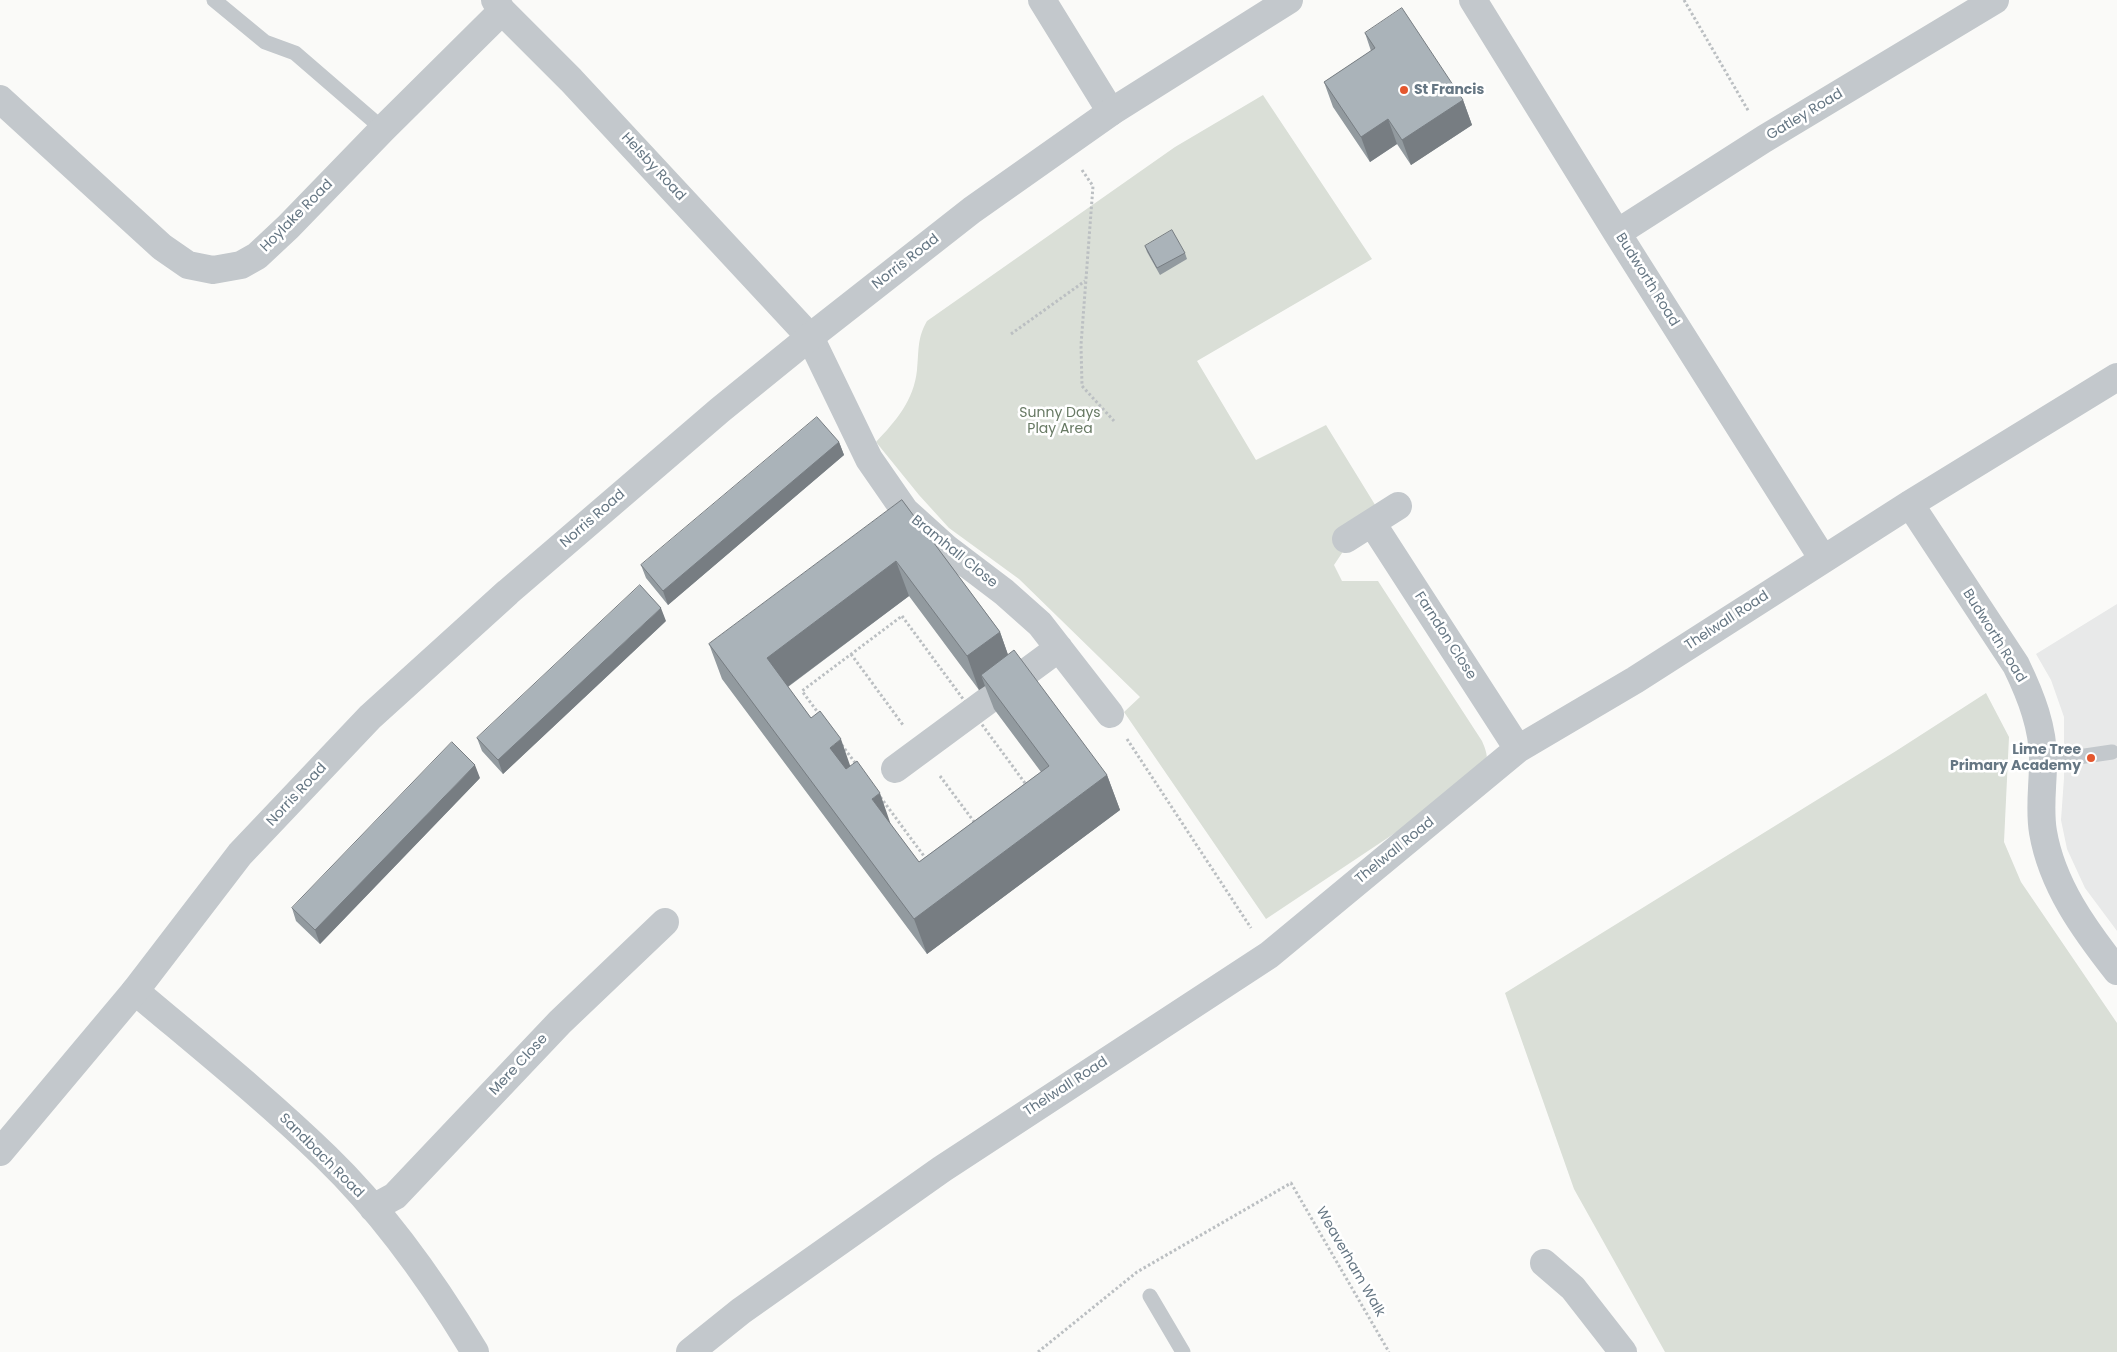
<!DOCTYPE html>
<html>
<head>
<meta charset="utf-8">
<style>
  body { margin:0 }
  canvas { display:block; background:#fafaf8 }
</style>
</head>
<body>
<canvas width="2117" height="1352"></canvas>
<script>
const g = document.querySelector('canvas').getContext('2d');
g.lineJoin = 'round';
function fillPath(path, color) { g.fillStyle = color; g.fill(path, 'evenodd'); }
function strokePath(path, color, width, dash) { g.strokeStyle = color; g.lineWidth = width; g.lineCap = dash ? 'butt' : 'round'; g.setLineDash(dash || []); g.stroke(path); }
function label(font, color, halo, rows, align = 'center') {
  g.font = font + ' Poppins,sans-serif'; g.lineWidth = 5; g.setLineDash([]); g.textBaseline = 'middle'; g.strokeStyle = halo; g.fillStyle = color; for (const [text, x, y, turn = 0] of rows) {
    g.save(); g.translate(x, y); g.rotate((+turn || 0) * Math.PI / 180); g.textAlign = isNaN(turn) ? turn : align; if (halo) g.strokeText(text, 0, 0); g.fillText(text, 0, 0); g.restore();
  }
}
fillPath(new Path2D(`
  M2117,604v327l-32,-43 -18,-39 -6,-29 3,-42v-61l-13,-37 -15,-26z`), '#e8e9e9');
fillPath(new Path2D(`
  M1263,95l109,164 -175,102 59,99 70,-35 59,96 -39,26 -12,18 8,16h36l104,160c7,16 7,22 -3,36l-213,142 -142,-207 16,-15 -121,-118 -70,-51 -30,-33 -43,-53c20,-21 38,-42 41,-72 2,-19 0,-32 10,-49l248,-174z
  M1986,693l23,44 -5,105 17,40 96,141v329h-452l-91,-163 -69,-196 391,-242z`), '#dadfd7');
strokePath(new Path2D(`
  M1684,0l65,112
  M1082,170l11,16 -12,159 1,41 32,35
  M1011,334l74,-53
  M902,616l134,182 -101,73 -133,-180z
  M851,654l52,71
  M1127,739l124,189
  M940,776l35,47
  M1038,1352l99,-80 154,-89 98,169`), '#bbbfc2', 3, [2.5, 2.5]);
strokePath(new Path2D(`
  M214,0l51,42 30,11 88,76
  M2044,762l68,-10
  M1150,1296l33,56`), '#c3c8cc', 15);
strokePath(new Path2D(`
  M495,0l7,11 69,69 239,257 59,122 36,52 41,37 58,44 36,32 70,90
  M1042,0l69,112
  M1473,0l144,233 206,326
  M0,99l162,148 26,18 25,5 28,-5 16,-9 31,-29 95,-98 119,-118
  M1617,233l147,-94 231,-139
  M1910,504l106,161c15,31 28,64 27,98 0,22 -4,46 0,69 9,53 41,97 74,139
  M1372,523l146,226
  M1346,539l52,-33
  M895,769l164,-121
  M135,991c64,54 130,107 191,166 59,57 107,125 149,195
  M373,1208l22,-12 165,-174 105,-100
  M1544,1263l29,25 50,64
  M690,1352l51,-41 201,-142 327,-214 249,-206 117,-69 275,-176 207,-127`), '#c3c8cc', 28);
strokePath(new Path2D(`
  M0,1152l135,-161 105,-137 130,-137 138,-125 212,-182 90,-73 162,-127 139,-98 178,-112`), '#c3c8cc', 28);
fillPath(new Path2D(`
  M1365,33l98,67 9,25 -61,40 -14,-21 -27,18 -37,-55 -9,-25 47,-31z
  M1145,246l40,7 2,6 -27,16 -13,-23z
  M839,442l5,13 -176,150 -22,-27 -5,-13z
  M902,500l98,132 8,23 99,120 13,35 -193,144 -205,-275 -13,-35zM909,596l70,94 6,-4 9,23 47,63 -122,90 -28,-37 -41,-59 -39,-48 -23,-31z
  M666,621l-163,153 -21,-23 -5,-13z
  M480,778l-160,166 -24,-23 -4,-13z`), '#929a9f');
fillPath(new Path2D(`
  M1463,100l9,25 -61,40 -9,-25z
  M1388,119l9,25 -27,18 -9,-25z
  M839,442l5,13 -176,150 -5,-14z
  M896,561l13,35 -130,97 -12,-35z
  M661,608l5,13 -163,153 -5,-14z
  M1000,632l12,34 -31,9 4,11 -6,4 -12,-34z
  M841,739l12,35 -10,8 -13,-34z
  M475,765l5,13 -160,166 -5,-14z
  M1107,775l13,35 -193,144 -13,-35z
  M880,793l12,35 -20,-29z`), '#777d82');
const building = new Path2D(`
  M1402,8l61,92 -61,40 -14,-21 -27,18 -37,-55 51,-34 -10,-15z
  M1172,230l13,23 -28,15 -12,-22z
  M817,417l22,25 -176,149 -22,-26z
  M902,500l98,132 -33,24 -71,-95 -129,97 44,60 9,-7 21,28 -11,9 16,21 11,-8 23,32 -8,6 47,63 130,-96 -68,-91 33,-25 93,125 -193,144 -205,-275z
  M640,585l21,23 -163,152 -21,-22z
  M452,742l23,23 -160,165 -23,-22z`);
fillPath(building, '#aab3b9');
strokePath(building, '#777d82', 1);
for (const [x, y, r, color] of [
  [1404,90,5,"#e4572e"],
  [2091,758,5,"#e4572e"]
]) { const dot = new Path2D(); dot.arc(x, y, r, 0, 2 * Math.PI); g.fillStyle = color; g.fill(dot); strokePath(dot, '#fff', 2); }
label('bold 14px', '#657683', '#fff', [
  ["St Francis",1414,90],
  ["Lime Tree",2081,750,"right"],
  ["Primary Academy",2081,766,"right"]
], 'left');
label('14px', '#657683', '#fff', [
  ["Gatley Road",1805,115,-31],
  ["Helsby Road",653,167,47],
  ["Hoylake Road",297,216,-45],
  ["Norris Road",906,262,-38],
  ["Budworth Road",1647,280,58],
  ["Norris Road",593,519,-41],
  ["Bramhall Close",954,552,39],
  ["Thelwall Road",1727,621,-33],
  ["Farndon Close",1445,636,57],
  ["Budworth Road",1994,636,58],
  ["Norris Road",297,795,-47],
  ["Thelwall Road",1395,851,-39],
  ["Mere Close",519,1065,-47],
  ["Thelwall Road",1066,1087,-33],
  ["Sandbach Road",321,1156,45],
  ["Weaverham Walk",1350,1262,60]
]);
label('14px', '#687a64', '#fff', [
  ["Sunny Days",1060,413],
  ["Play Area",1060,429]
]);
</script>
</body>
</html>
